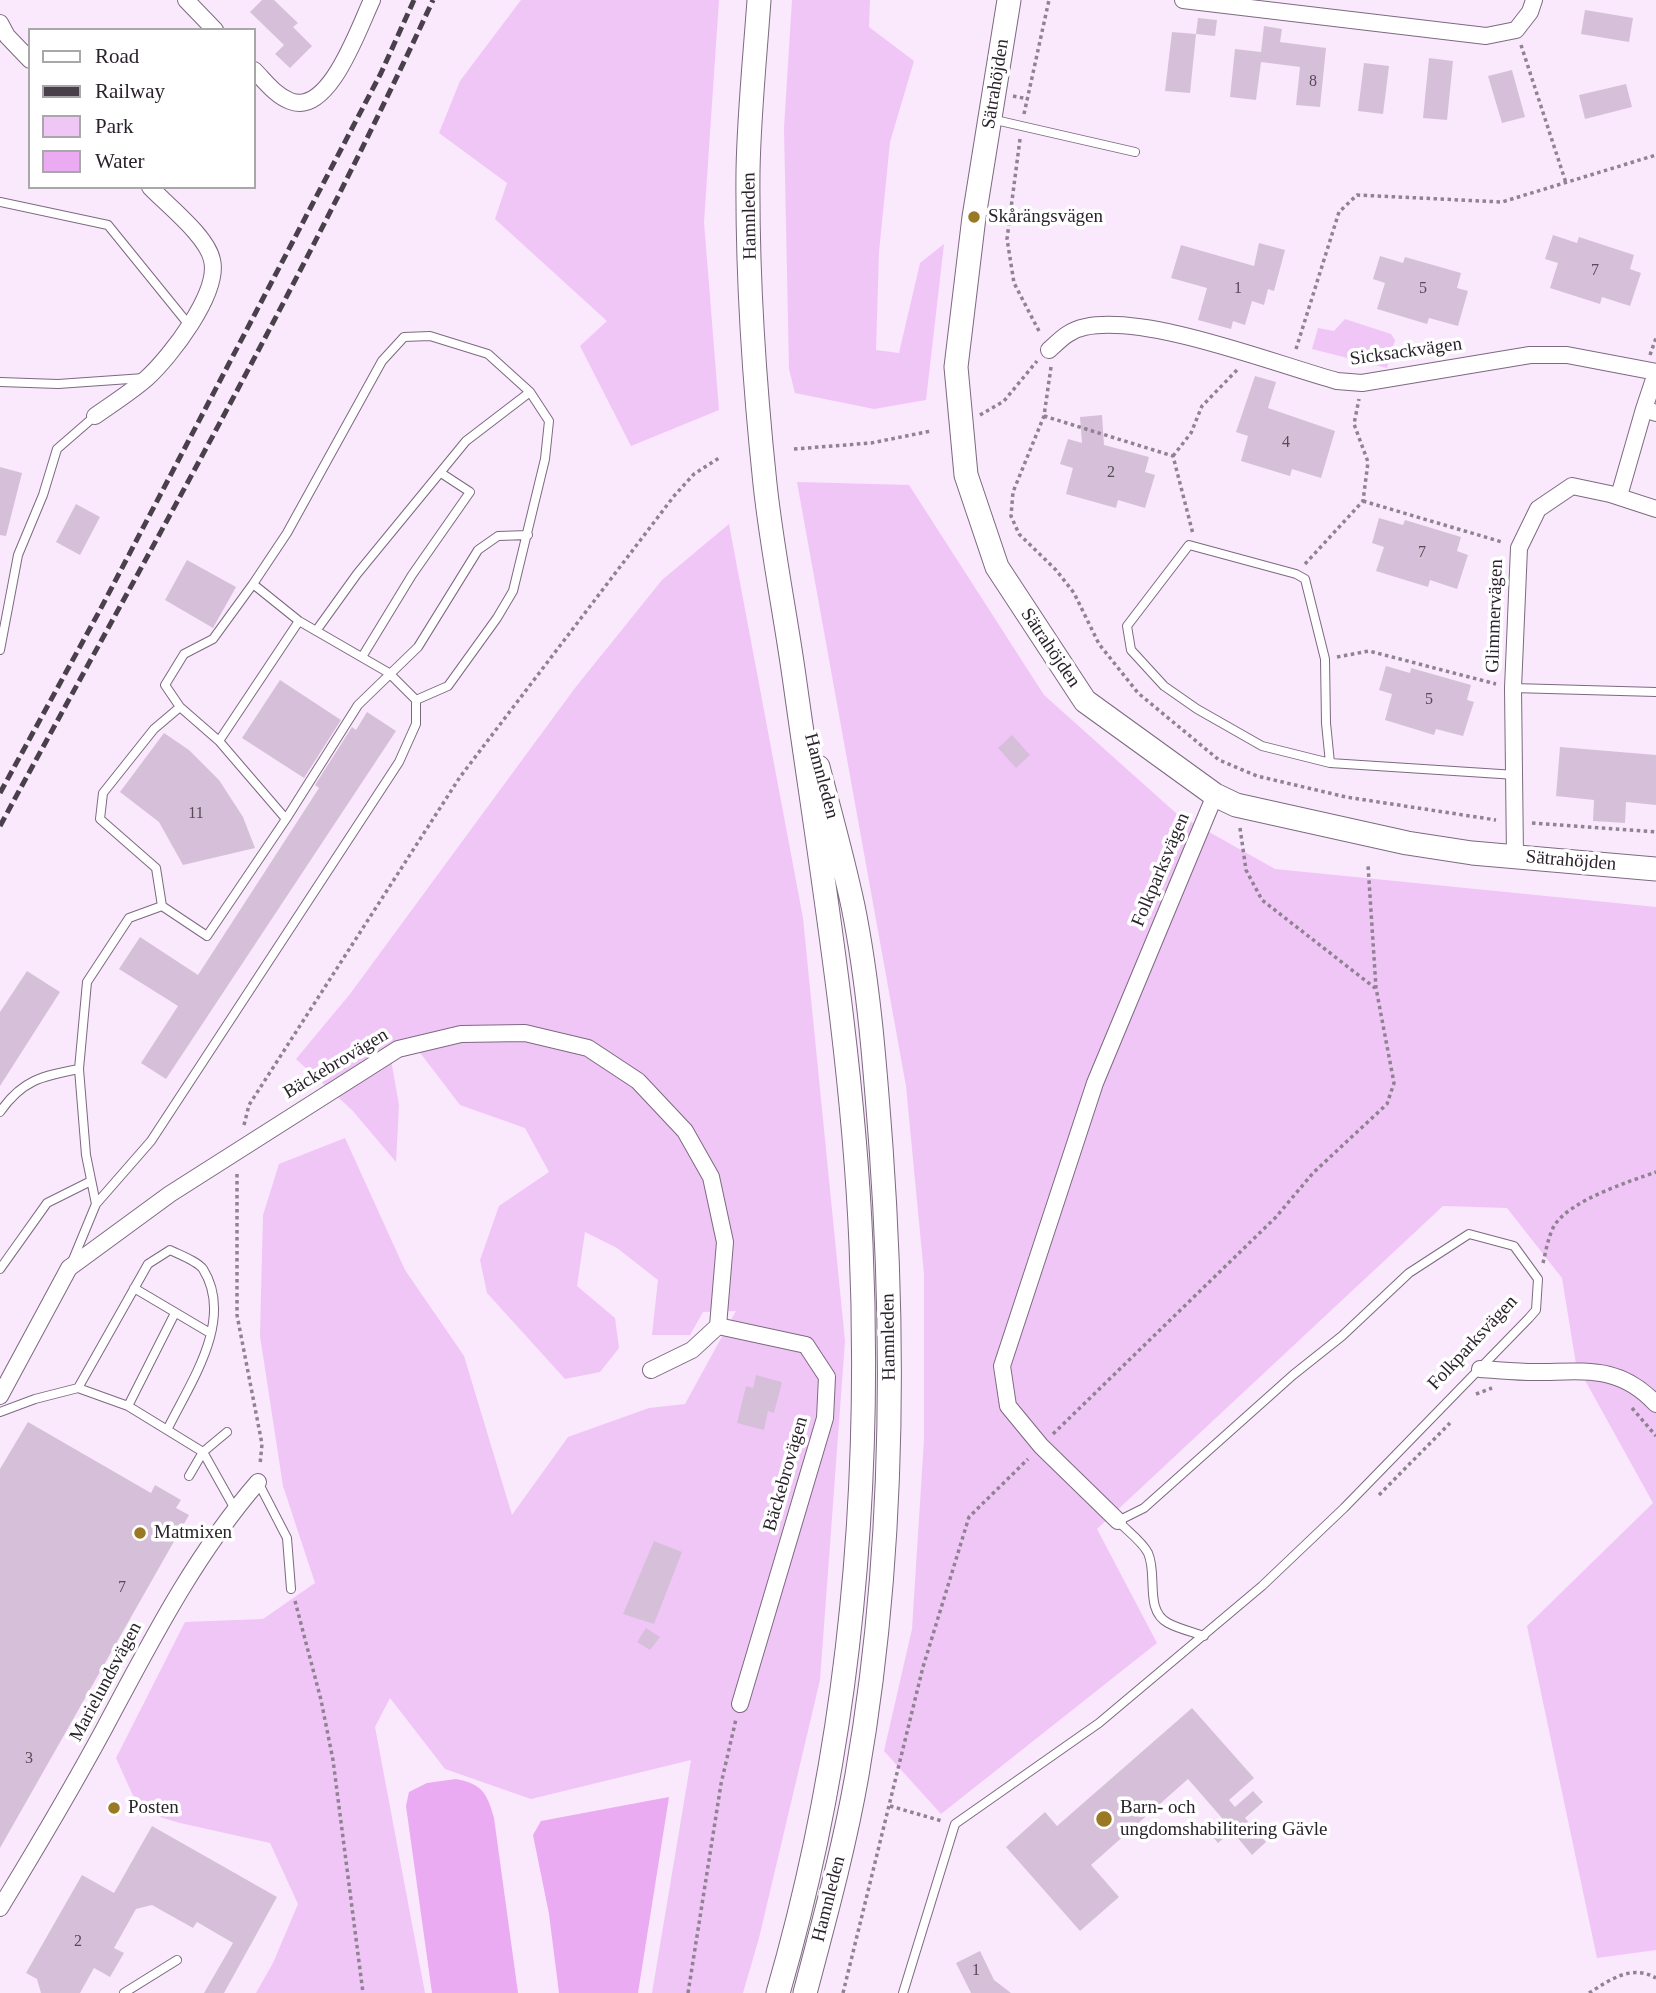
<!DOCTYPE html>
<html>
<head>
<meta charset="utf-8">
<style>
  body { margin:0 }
  #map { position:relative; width:1656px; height:1993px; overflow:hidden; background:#fae8fd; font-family:"Times New Roman",serif }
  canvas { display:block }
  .legend { position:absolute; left:28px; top:28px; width:228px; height:161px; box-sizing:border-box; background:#fff; border:2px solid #aaa7ab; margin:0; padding:9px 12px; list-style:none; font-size:21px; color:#2b232c }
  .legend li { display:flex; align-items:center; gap:14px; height:35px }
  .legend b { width:35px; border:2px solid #aaa7ab }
</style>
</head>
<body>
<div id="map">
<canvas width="1656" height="1993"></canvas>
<ul class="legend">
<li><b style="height:9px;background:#fff"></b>Road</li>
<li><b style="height:9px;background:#4a404b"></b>Railway</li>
<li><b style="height:19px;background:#f0c6f7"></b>Park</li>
<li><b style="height:19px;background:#eaabf3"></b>Water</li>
</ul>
</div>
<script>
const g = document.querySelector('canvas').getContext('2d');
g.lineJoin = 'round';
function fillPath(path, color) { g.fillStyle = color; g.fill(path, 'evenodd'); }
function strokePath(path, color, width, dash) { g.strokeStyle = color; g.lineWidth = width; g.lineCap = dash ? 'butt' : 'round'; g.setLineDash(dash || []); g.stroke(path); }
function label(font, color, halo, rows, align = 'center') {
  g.font = font + ' "Times New Roman",serif'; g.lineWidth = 7; g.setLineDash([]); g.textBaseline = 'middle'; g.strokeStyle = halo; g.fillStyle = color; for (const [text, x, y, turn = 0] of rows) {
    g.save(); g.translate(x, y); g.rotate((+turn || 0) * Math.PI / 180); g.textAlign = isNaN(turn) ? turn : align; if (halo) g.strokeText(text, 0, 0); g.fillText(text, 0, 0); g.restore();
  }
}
fillPath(new Path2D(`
  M521,0h198l-15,222 15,188 -88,36 -51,-100 27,-25 -112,-102 12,-36 -68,-50 21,-52z
  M792,0h78l-1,27 45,34 -24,81 -11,110 -3,98 23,3 21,-90 24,-19 -18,156 -52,9 -79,-16 -6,-24 -5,-241z
  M1345,319l46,15 4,6 -8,28 -75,-19 6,-21 16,3z
  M797,482l112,3 135,210 133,119 98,55 381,38v1043l-59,8 -70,-332 126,-123 -77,-139 -14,-86 -55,-70 -64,-2 -346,323 60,114 -216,171 -57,-63 28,-122 12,-189v-166l-18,-188z
  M729,524l74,394 42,423 -25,339 -61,258 -16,55h-91l39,-233 -160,39 -86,-30 -55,-71 -15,29 50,266h-169l17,-30 25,-59 -28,-61 -90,-20 -40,-12 -24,-53 69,-136 78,-3 52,-36 -32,-97 -23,-150 3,-121 16,-51 66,-26 60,132 59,86 48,159 56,-78 81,-29 36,-4 51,-93 -33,1 -13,23h-38l6,-55 -41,-32 -32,-16 -8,54 38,32 4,30 -19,24 -35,7 -78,-86 -7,-33 19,-54 50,-34 -24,-44 -65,-23 -52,-68 -19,11 10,57 -3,57 -44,-52 -56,-51 54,-65 225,-306 87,-108z`), '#f0c6f7');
fillPath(new Path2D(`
  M456,1779c26,5 31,14 38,39l24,175h-86l-26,-187 3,-14 18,-9z
  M669,1797l-31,196h-79l-10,-79 -16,-79 8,-14z`), '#eaabf3');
fillPath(new Path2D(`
  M262,0h12l24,23 -5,4 19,19 -22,22 -15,-14 9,-9 -34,-33z
  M1585,10l48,8 -4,24 -48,-8z
  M1198,18l19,2 -2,16 -19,-2z
  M1264,26l18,3 -2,13 46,6 -6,59 -24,-2 4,-38 -39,-5 -5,38 -26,-3 5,-48 26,3z
  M1172,32l24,2 -6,59 -25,-2z
  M1429,58l24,3 -6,59 -24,-2z
  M1364,63l25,3 -6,48 -25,-3z
  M1512,70l13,47 -23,6 -14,-47z
  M1626,84l6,23 -47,12 -6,-24z
  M1553,235l24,8 2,-6 55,18 -4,14 11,4 -11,33 -28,-9 -2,7 -50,-16 8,-25 -13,-4z
  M1259,243l26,7 -11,41 -6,-2 -4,16 -12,-4 -7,24 -12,-4 -2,8 -33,-9 9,-32 -36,-10 10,-33 73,21z
  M1380,256l23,7 2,-6 56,16 -4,15 11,3 -10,35 -29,-8 -2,6 -50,-15 8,-26 -12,-4z
  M1255,376l21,6 -8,26 67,23 -14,47 -29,-9 -2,7 -49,-15 7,-25 -12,-4z
  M1102,415l2,30 45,12 -4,15 10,3 -10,33 -27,-8 -2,8 -50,-14 7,-26 -13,-4 8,-25 14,4 -2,-26z
  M0,467l22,6 -16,63 -6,-1z
  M76,504l24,13 -20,38 -24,-13z
  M1379,518l24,7 2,-5 56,17 -4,14 11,4 -11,34 -27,-9 -2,7 -52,-16 8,-24 -12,-4z
  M187,560l49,27 -23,41 -48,-28z
  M1386,666l24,7 1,-5 60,17 -4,15 7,2 -11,34 -27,-7 -2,6 -49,-15 7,-26 -13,-4z
  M280,680l61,40 -37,58 -62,-40z
  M367,712l29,19 -230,348 -25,-16 37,-57 -59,-37 21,-32 58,38 121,-187 -4,-3 37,-58 4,3z
  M164,733l25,17 30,30 24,37 12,31 -72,17 -24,-43 -39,-30z
  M1012,735l18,20 -14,13 -18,-20z
  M1560,747l96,8v50l-30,-3 -1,21 -32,-2 1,-21 -38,-4z
  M27,971l33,21 -60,94v-74z
  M756,1375l26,7 -8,31 -6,-2 -4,19 -27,-7 9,-37 7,2z
  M28,1422l123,71 4,-8 26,15 -5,8 13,7 -189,333v-379z
  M654,1541l28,11 -28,72 -31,-10z
  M646,1628l14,9 -10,13 -13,-8z
  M1192,1708l62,70 -25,22 6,7 18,-16 10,11 -18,16 21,24 -14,13 -20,-24 -14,12 -10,-12 14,-13 -34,-39 -97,86 28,32 -39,34 -74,-84 39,-35 12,14z
  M152,1826l125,71 -53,96h-20l29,-50 -36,-21 -4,6 -41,-23 -16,4 -22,39 10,5 -14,24 -16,-9 -14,25h-39l-4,-14 -11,-6 56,-98 32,18z
  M980,1951l14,29 17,13h-40l-15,-30z`), '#d6c0d9');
const lane = new Path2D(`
  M991,119l144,33
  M0,202l108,23 81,100
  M0,382l58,2 86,-6
  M253,584l34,-51 95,-172 22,-24 26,-1 58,18 42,38
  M316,631l41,-57 109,-133 64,-49 19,29 -4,38 -32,132 -16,27 -49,68 -32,14
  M0,650l18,-95 25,-60 14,-46 38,-33
  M362,657l50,-82 58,-83 -29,-19
  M1513,688l143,4
  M219,741l80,-120
  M1330,763l-68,-17 -65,-37 -33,-23 -33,-36 -4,-24 62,-81 107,29 9,5 20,80 1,64 4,40 186,12
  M286,819l72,-114 60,-58 60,-97 20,-14 30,-1
  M162,906l-6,-38 -56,-49 3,-26 51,-64 26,-22
  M0,1112c22,-32 42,-36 79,-43
  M72,1262l24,-58 55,-63 248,-379 17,-38v-24l-27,-27 -90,-52 -46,-37 -40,55 -29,15 -19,31 15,22 39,34 67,78 -79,117 -45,-30 -33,12 -42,64 -8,87 7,86 10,49
  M0,1269l47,-66 44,-22
  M134,1288l76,45
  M78,1388l70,-124 22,-14c10,5 27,11 33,19 32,51 -13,114 -35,159
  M128,1406l47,-93
  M0,1412l35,-13 43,-11 50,18 75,46 32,57
  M189,1476l14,-24 24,-20
  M258,1482l29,56 4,51
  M124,1993l53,-33
  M903,1993l52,-169 144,-101 163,-137 82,-78 185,-190 7,-8 2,-31 -24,-33 -45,-12 -60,39 -67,63 -49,39 -149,133 -26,13c8,9 24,20 30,32 10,22 -4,57 20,70 11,6 25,9 36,13`);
const street = new Path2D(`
  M186,0l29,30
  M1183,0l303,36 30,-6 14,-18 4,-12
  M0,23l7,13 23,24
  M254,70c11,11 21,25 36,31 39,16 69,-74 82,-101
  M1049,350c11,-10 20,-20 36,-23 62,-13 187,36 252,54l25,2 168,-28h37l89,17
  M1644,409l12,-36
  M95,416c17,-12 36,-24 52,-38 23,-21 73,-85 65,-118 -5,-24 -45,-55 -62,-73
  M1619,496l25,-87 12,4
  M1515,856l-2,-168 6,-140 19,-39 34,-23 38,8 46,15
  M718,1326l88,19 21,32 -2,41 -85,286
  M1480,1369c18,1 36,3 55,3 49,0 84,-8 121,32
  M0,1396l69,-128 101,-74 228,-145 63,-15 64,-1 63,15 50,33 47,50 26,46 14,65 -7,84 -26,24 -41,20
  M1118,1521l-77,-75 -33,-40 -6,-40 93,-283 120,-288
  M0,1908c36,-59 71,-118 104,-179 46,-86 90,-173 154,-247`);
const secondary = new Path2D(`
  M759,0c-4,57 -10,114 -11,171 -1,104 6,209 17,313 7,66 21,133 30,199 26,186 58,373 66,561 11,253 -12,505 -83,749
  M1009,0l-35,217 -18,150 10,108 31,92 88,134 130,94 21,10 171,38 65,10 184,16
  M805,1993c19,-72 39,-144 52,-218 36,-207 39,-419 24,-628 -6,-80 -12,-162 -28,-241 -10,-47 -23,-93 -35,-139`);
strokePath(lane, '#7d6980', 10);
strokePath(street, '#7d6980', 18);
strokePath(secondary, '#7d6980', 25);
strokePath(new Path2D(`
  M1521,45l45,138
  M1013,96l15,3
  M1024,114l25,-114
  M1020,139l-13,100 7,44 26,50
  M1296,349l43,-137 18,-17 145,7 154,-47
  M1650,355l6,-17
  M1051,367l-7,49 -31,76 -2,24 8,18 37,36 18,23 25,51 39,49 81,67 38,16 89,21 150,23
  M980,415l24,-14 33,-40
  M1044,416l129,40 20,78
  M794,449l77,-6 60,-12
  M1173,456l18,-23 11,-27 36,-37
  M1363,501l139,41
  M1305,564l58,-63 5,-39 -14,-38 5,-25
  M1337,657l32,-6 127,33
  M1532,823l124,9
  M1240,828l6,42 16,30 113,88
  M244,1125l5,-20 211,-328 214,-281 20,-22 25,-16
  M237,1174v141l25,129 -2,21
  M1543,1263c3,-12 5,-26 11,-37 16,-26 74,-44 102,-54
  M1476,1394l16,-6
  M1632,1408l24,28
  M1053,1434l223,-217 37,-44 74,-69 7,-21 -18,-95 -8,-123
  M1379,1495l71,-72
  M295,1601l26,99 12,60 30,233
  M890,1806l52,15
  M688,1993l33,-209 15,-65
  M843,1993l80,-326 46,-150 59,-58
  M1589,1993c21,-13 42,-29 67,-15`), '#8f8291', 3.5, [3.5, 3.5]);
strokePath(lane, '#fff', 8);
strokePath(street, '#fff', 16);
strokePath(secondary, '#fff', 23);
strokePath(new Path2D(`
  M0,793l100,-183 281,-537 33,-73
  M0,826c148,-273 303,-544 433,-826`), '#4a404b', 5, [10, 5]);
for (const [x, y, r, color] of [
  [974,217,7,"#9b7823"],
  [140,1533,7,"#9b7823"],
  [114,1808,7,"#9b7823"],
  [1104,1819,9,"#9b7823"]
]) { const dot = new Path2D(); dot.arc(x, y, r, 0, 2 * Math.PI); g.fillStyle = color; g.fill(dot); strokePath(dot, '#fff', 2.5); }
label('16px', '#564a57', null, [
  ["8",1313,82],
  ["7",1595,271],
  ["1",1238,289],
  ["5",1423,289],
  ["4",1286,443],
  ["2",1111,473],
  ["7",1422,553],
  ["5",1429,700],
  ["11",196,814],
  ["7",122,1588],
  ["3",29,1759],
  ["2",78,1942],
  ["1",976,1971]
]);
label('19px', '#2b232c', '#fff', [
  ["Sätrahöjden",996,84,-81],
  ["Hamnleden",750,216,-91],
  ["Sicksackvägen",1406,352,-8],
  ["Glimmervägen",1495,616,-88],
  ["Sätrahöjden",1050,648,56],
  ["Hamnleden",821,776,75],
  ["Sätrahöjden",1571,861,5],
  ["Folkparksvägen",1161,870,-67],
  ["Bäckebrovägen",336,1064,-31],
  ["Hamnleden",889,1337,-91],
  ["Folkparksvägen",1473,1343,-47],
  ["Bäckebrovägen",786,1474,-74],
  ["Marielundsvägen",106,1682,-62],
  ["Hamnleden",829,1899,-76]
]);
label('19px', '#2b232c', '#fff', [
  ["Skårängsvägen",988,217],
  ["Matmixen",154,1533],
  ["Posten",128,1808],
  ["Barn- och",1120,1808],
  ["ungdomshabilitering Gävle",1120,1830]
], 'left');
</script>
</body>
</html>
